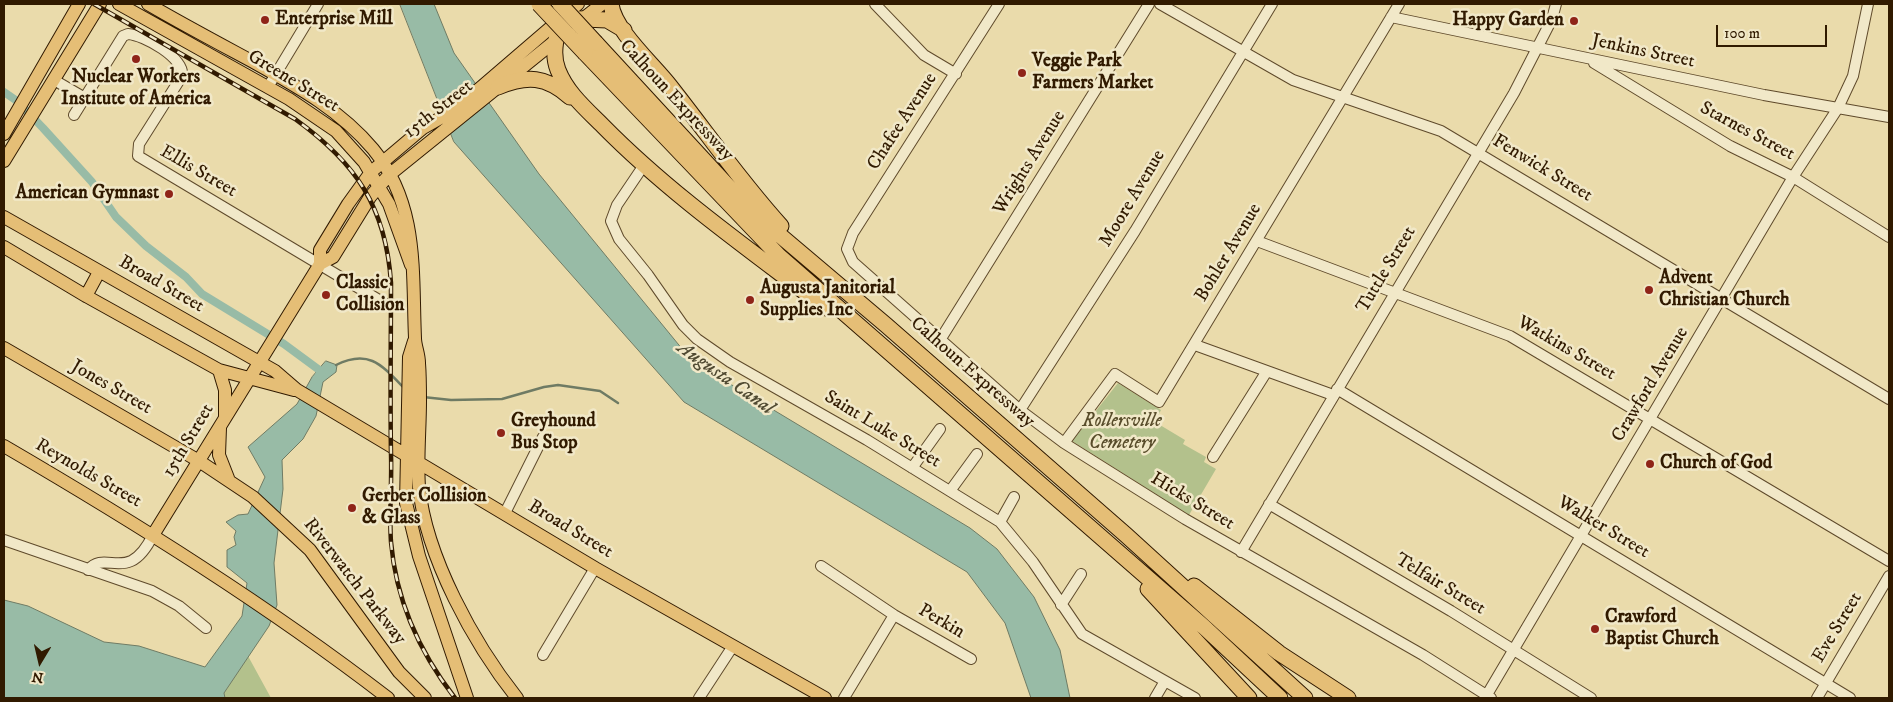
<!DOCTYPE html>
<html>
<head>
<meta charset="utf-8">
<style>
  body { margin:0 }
  #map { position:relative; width:1893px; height:702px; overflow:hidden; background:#eadbab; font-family:"IM FELL DW Pica",serif }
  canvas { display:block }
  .frame { position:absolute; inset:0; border:5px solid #311a00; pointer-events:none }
  .north { position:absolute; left:15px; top:637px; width:50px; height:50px; -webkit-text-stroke:4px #f1e8c8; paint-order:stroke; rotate:189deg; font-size:14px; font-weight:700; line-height:20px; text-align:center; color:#311a00 }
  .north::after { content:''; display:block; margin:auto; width:18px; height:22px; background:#311a00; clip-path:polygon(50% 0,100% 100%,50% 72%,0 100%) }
  .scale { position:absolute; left:1716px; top:25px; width:111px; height:22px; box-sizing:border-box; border:2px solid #311a00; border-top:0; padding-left:6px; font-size:15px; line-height:18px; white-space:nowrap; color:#311a00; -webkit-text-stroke:4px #f1e8c8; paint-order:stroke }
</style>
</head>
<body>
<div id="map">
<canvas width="1893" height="702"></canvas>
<div class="frame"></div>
<div class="north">N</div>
<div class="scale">100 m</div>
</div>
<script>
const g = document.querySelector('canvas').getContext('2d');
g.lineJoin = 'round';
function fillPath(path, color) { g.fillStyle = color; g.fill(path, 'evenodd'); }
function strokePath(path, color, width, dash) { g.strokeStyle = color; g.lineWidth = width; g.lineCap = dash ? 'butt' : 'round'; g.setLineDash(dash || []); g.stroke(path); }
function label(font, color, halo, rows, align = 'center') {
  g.font = font + ' "IM FELL DW Pica",serif'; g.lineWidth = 5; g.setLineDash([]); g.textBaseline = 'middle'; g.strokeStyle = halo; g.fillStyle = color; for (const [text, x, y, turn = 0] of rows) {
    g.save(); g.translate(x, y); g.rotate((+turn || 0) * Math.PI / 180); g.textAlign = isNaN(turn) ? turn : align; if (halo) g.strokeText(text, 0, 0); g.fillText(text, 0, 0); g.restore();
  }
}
fillPath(new Path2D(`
  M1118,383l43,27 -6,12 30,18 -2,4 23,13 -2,5 12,7 -27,46 -117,-74z
  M248,656l23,42h-46l-1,-5z`), '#b3c18c');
const water = new Path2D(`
  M400,4h34l20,49 85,121 153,187 278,167 27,21 37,48 26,53 10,48h-39l-26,-75 -38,-51 -283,-170 -230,-260z
  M326,361l11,4 -1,7 -13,10 -7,34 -13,23 -21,21 1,29 -9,74 3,42 -8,21 -45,67 1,5h-221v-98l24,6 76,36 35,4 66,21 37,-51 5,-33 -20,-16v-17l9,-5 -2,-8 2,-6 -10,-9 12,-7 10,-1 17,-37 -17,-30 49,-43 15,-27z`);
fillPath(water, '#98bba6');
strokePath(water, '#6f7b64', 1);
strokePath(new Path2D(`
  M336,365c32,-16 45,-1 67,22
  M423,397l28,3 51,-1 42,-12 14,-2 42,6 18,12`), '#6f7b64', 2.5);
strokePath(new Path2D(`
  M4,92l13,9 26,27 49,54 24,35 30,29 40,31 16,17 82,50 38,28 -3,3`), '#98bba6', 8);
const minor = new Path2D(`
  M875,4l49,51 32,19
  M999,4l-146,229 -6,16 6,13 167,148 44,33 121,76 238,136 68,43
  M1160,4l133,76 148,51 448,268
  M1391,17l373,78 125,22
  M1594,63l136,83 63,31 96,60
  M54,80l31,18
  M268,87l50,-83
  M74,115l49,-79 5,-2c16,1 57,24 54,42l-43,68 -1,12 246,147
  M644,165l-27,40 -6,16 8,18 29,36 35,50 14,14 33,23 137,78 133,82 33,40 49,72 113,64
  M1257,241l253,95 379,225
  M940,340l209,-336
  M1195,345l138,50
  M1337,389l513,309
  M1020,410l115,-179 137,-227
  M1064,443l51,-69 44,28 240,-398
  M1213,457l54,-86
  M912,468l28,-39
  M950,491l27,-37
  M1269,504l182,107 140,87
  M505,513l38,-76
  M1000,522l14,-25
  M4,540l148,51 27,15 27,22
  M1241,552l273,-459 38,-74 4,-15
  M821,566l73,49 77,44
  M88,570c18,-22 40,16 65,-35
  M1061,605l20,-31
  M543,655l52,-87
  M699,698l34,-52
  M844,698l50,-83
  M1155,698l10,-17
  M1485,698l308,-521 45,-69 15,-32 15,-72
  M1817,698l72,-122`);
const major = new Path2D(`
  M119,4l170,95 47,32 28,31 25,42 22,61
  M148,4c36,21 72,40 109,60 43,24 84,47 116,85 46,56 39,122 42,189 0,8 4,16 4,25 1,12 1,26 1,38 0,28 -3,58 -1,86 7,70 55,157 98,211
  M580,21l22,-17
  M4,134l75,-130
  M4,161l96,-157
  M4,217l271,154 22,19 298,178 230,130
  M4,247l82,49 133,74 75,20
  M320,264v-14l28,-46 23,-32 52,-44 21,-12 35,-27 99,-85
  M86,296l13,-24
  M414,341l-5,16 -3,146 13,53 48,142
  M4,348l195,113 54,36 57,53 89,122 26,26
  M219,370l6,20v26
  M220,428l-1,27 9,23
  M4,446c132,77 263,159 384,252
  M153,535l167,-271 13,-7 37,-60 19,-22 171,-138`);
const highway = new Path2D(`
  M611,4c3,26 43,61 59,82 37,47 71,96 111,140
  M624,30l-17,-10 -46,-2c-4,17 -10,35 -3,52 9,23 28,39 45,56 67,68 147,124 223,182
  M596,43l154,167 136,115 240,210 179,163
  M585,53l194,203 425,371 76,71
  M498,87c29,-12 48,-11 72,10
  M1194,586l85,67 69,45
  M1148,589l101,109`);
strokePath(minor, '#5f4a2b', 12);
strokePath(major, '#311a00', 14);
strokePath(highway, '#311a00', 17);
strokePath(minor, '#f1e8c8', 10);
strokePath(major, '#e5be76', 12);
strokePath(highway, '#e5be76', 15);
const rail = new Path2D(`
  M94,4l201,115c61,44 91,88 96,164 0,57 -1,114 0,171 1,30 -2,59 0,88 5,59 29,111 64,156`);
strokePath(rail, '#311a00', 4.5);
strokePath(rail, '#f1e8c8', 2.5, [8]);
const highwayBridge = new Path2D(`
  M539,4l46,49
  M560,4l36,39`);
strokePath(highwayBridge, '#311a00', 17, []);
strokePath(highwayBridge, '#e5be76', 15);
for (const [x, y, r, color] of [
  [265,20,5,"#8f2418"],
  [1574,21,5,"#8f2418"],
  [136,59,5,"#8f2418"],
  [1022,73,5,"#8f2418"],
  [169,194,5,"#8f2418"],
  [1649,290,5,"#8f2418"],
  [326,295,5,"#8f2418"],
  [750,300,5,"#8f2418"],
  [501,433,5,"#8f2418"],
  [1650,464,5,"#8f2418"],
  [352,508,5,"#8f2418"],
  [1595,629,5,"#8f2418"]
]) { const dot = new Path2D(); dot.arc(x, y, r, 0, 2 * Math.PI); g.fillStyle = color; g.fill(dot); strokePath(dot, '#f1e8c8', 2); }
label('bold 19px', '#311a00', '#f1e8c8', [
  ["Enterprise Mill",275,20],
  ["Happy Garden",1564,21,"right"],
  ["Veggie Park",1032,62],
  ["Farmers Market",1032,84],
  ["Nuclear Workers",136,78,"center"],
  ["Institute of America",136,100,"center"],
  ["American Gymnast",159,194,"right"],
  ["Advent",1659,279],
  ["Christian Church",1659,301],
  ["Classic",336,284],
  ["Collision",336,306],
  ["Augusta Janitorial",760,289],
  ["Supplies Inc",760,311],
  ["Greyhound",511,422],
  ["Bus Stop",511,444],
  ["Church of God",1660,464],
  ["Gerber Collision",362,497],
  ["& Glass",362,519],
  ["Crawford",1605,618],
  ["Baptist Church",1605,640]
], 'left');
label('19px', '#311a00', '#f1e8c8', [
  ["Jenkins Street",1643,52,12],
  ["Greene Street",293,82,31],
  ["Calhoun Expressway",676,101,47],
  ["15th Street",439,110,-38],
  ["Chafee Avenue",903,122,-57],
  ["Starnes Street",1747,132,28],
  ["Wrights Avenue",1030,163,-58],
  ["Fenwick Street",1542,169,31],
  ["Ellis Street",198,172,30],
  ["Moore Avenue",1133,199,-59],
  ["Bohler Avenue",1229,253,-59],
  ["Tuttle Street",1387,270,-59],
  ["Broad Street",161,285,30],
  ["Watkins Street",1566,349,30],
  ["Calhoun Expressway",972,373,41],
  ["Crawford Avenue",1651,385,-59],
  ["Jones Street",111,388,30],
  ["Saint Luke Street",882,430,31],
  ["15th Street",189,441,-59],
  ["Reynolds Street",88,474,30],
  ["Hicks Street",1192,502,31],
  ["Walker Street",1603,528,31],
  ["Broad Street",570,530,31],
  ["Riverwatch Parkway",354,582,52],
  ["Telfair Street",1440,585,31],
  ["Perkin",941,622,30],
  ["Eve Street",1838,628,-59]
]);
label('italic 19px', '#584c2a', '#f1e8c8', [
  ["Rollersville",1122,422],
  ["Cemetery",1122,444]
]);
label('italic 20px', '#504a32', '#f1e8c8', [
  ["Augusta Canal",725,379,35]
]);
</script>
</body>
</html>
